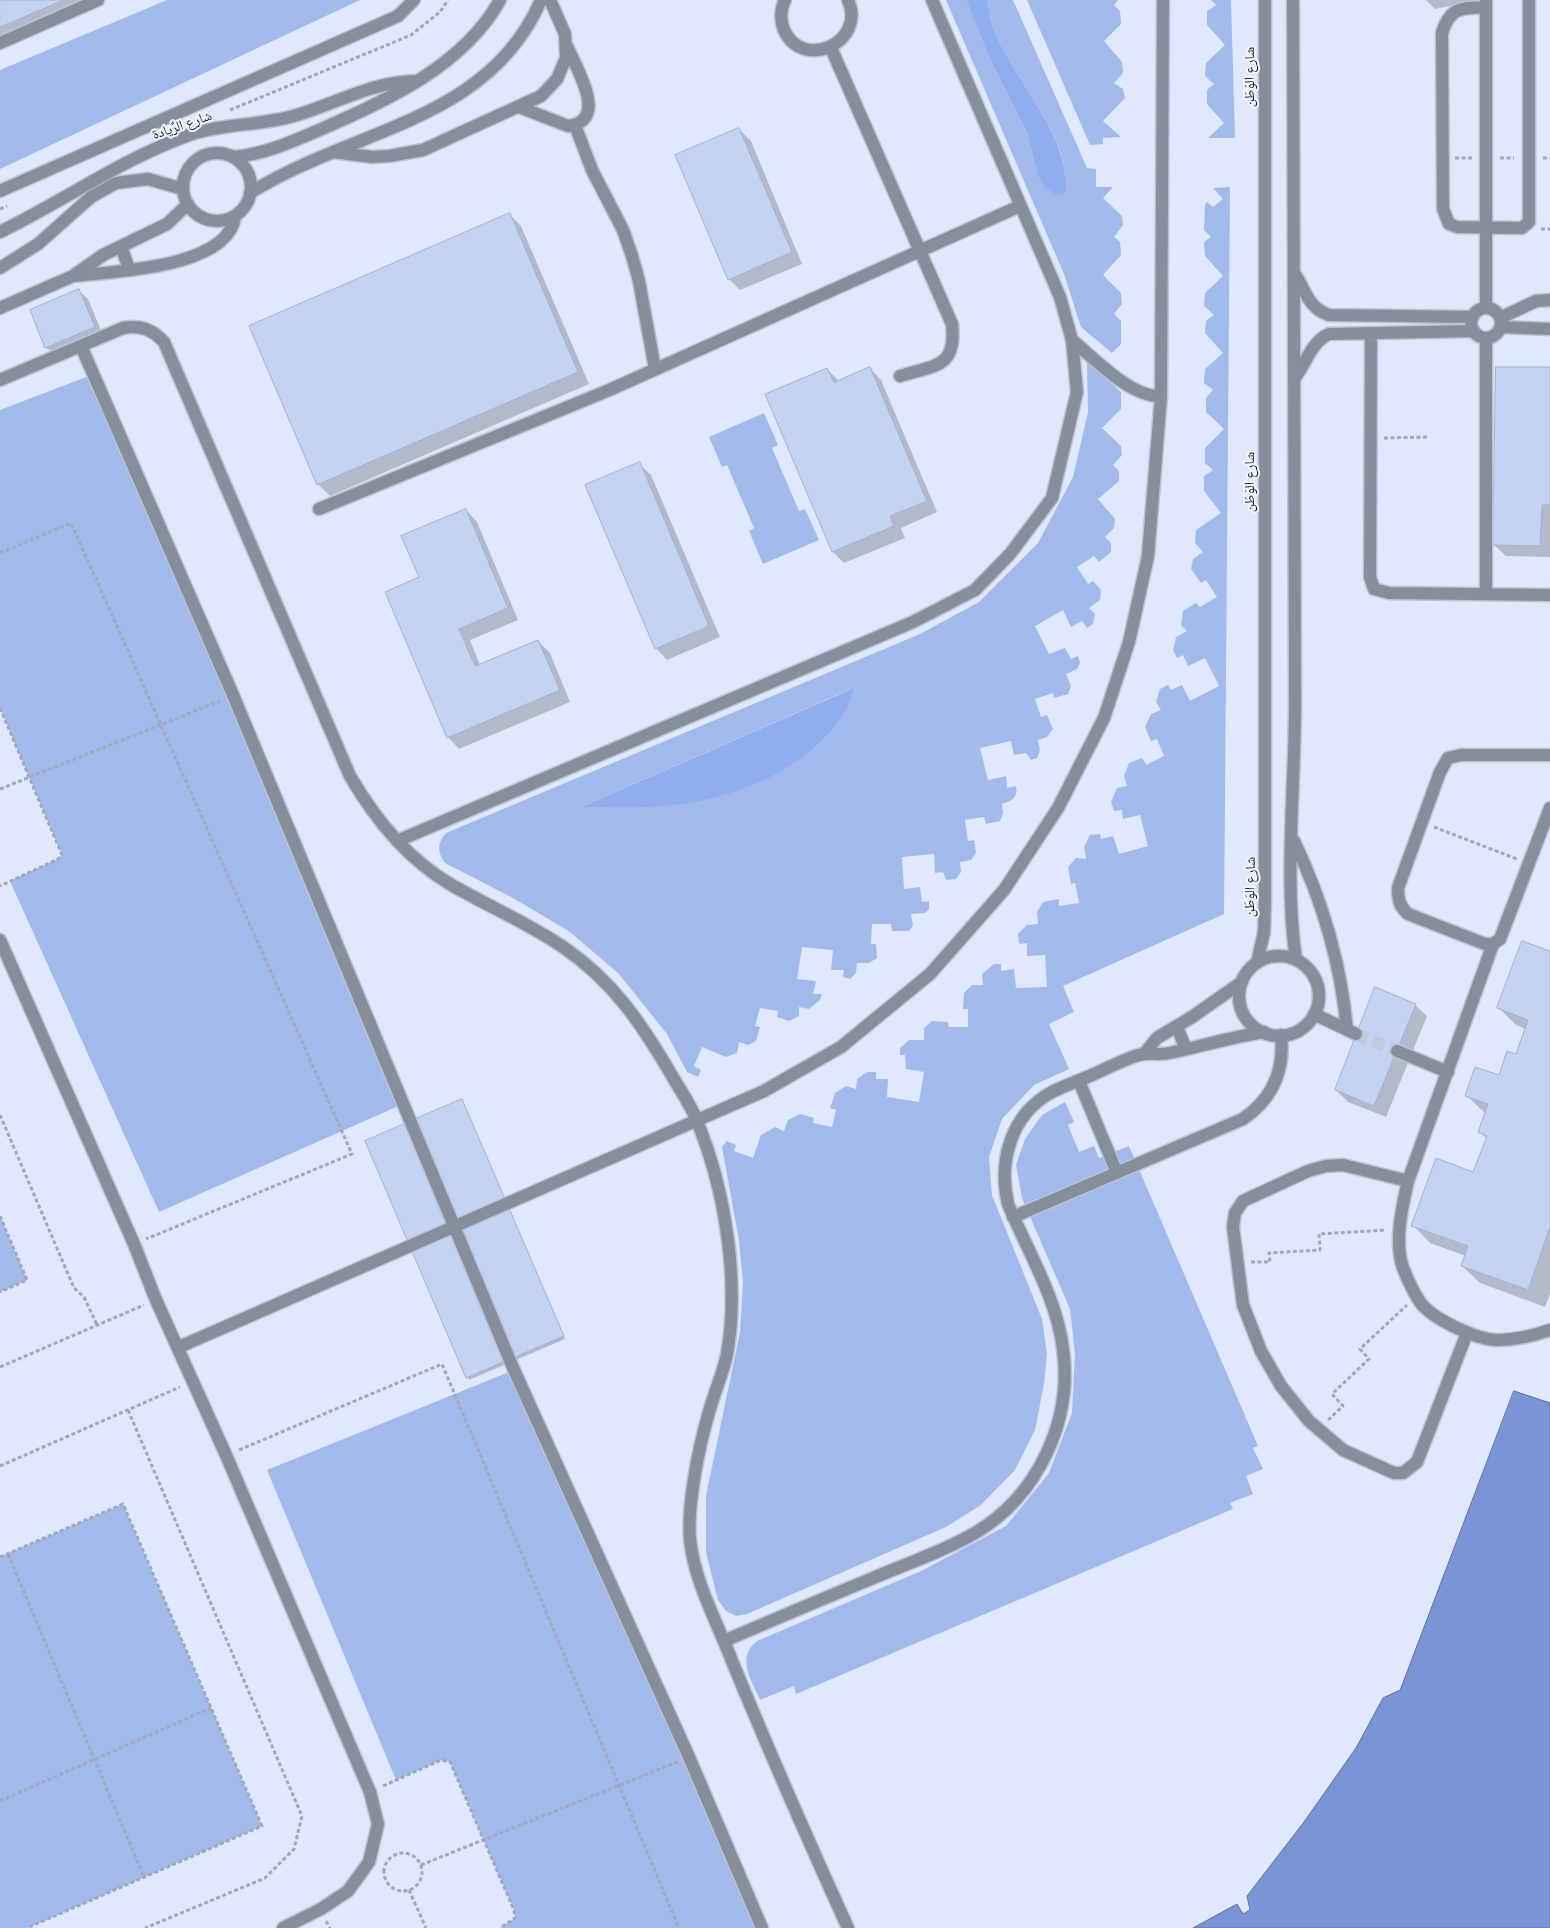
<!DOCTYPE html>
<html>
<head>
<meta charset="utf-8">
<style>
  body { margin:0 }
  canvas { display:block; background:#dfe8fc }
</style>
</head>
<body>
<canvas width="1550" height="1928"></canvas>
<script>
const g = document.querySelector('canvas').getContext('2d');
g.lineJoin = 'round';
function fillPath(path, color) { g.fillStyle = color; g.fill(path, 'evenodd'); }
function strokePath(path, color, width, dash) { g.strokeStyle = color; g.lineWidth = width; g.lineCap = dash ? 'butt' : 'round'; g.setLineDash(dash || []); g.stroke(path); }
function label(font, color, halo, rows, align = 'center') {
  g.font = font + ' "Golos Text","Noto Naskh Arabic",sans-serif'; g.lineWidth = 4; g.setLineDash([]); g.textBaseline = 'middle'; g.strokeStyle = halo; g.fillStyle = color; for (const [text, x, y, turn = 0] of rows) {
    g.save(); g.translate(x, y); g.rotate((+turn || 0) * Math.PI / 180); g.textAlign = isNaN(turn) ? turn : align; if (halo) g.strokeText(text, 0, 0); g.fillText(text, 0, 0); g.restore();
  }
}
fillPath(new Path2D(`
  M167,0h193l-360,169v-99z
  M946,0h20l24,60 37,73 10,40 30,19c1,-59 -47,-104 -70,-155 -6,-11 -7,-25 -10,-37h26l74,168 9,1v18h17l-10,11 19,18 1,9 -9,12 6,5 1,13 -18,20 18,18 1,11 -8,10 7,7v23l-9,9 -31,-26 -17,-53z
  M1027,0h91l-4,5 6,6 1,13 -17,17 18,21 1,11 -9,10 9,6 2,9 -22,23 18,16 -18,1v6l-13,1z
  M1211,0h20l4,138h-27l16,-15 -17,-19v-14l7,-6 -9,-8 1,-13 19,-18 -18,-20v-14l9,-6z
  M1230,187l-6,727 -161,72 11,26 -25,12 20,45 -35,16 -32,34 -13,38 3,38 50,124 5,35 -3,30 -9,46 -20,40 -34,35 -35,22 -199,87 -11,2 -10,-5 -8,-11 -12,-48v-56l34,-164 3,-50 -4,-42 -17,-93 5,-6 9,4 -2,6 19,7 8,-23 14,-8 9,4 4,-11 12,-6 14,4 -1,5 19,4 4,-17 -6,-2 5,-15 11,-7 10,3 1,-10 10,-7h9v7h12l-1,18 32,5 5,-30 -18,-3 -1,-14h-5v-7l9,-8h15v-12l8,-7 16,1 1,5h19v-18h-5l1,-16 8,-8h11l-1,-11 12,-10h7v7l13,-2 2,19 31,-1 -2,-32 -18,1v-13l-8,1 -1,-10 9,-9 11,-1 -1,-12 6,-10 16,-3v7l20,-3 -4,-20 -4,1 -3,-17 8,-9 10,1 -2,-12 6,-12 10,-1 1,5 12,-3 6,18 29,-8 -8,-31 -17,4 -1,-9 -8,1 -3,-9 6,-14 10,-2 -3,-10 5,-13 13,-5 4,7 18,-9 -7,-17 -6,2 -6,-14 6,-13 10,-4 -5,-8 4,-13 8,-4 3,5 11,-5 8,16 29,-15 -14,-28 -17,8 -5,-11 -6,3 -4,-8 3,-13 11,-6 -6,-6 2,-14 13,-8 4,4 17,-10 -11,-17 -5,3 -10,-14 2,-10 10,-7 -8,-9 1,-13 25,-17 -17,-22v-15l9,-6 -8,-7v-15l19,-19 -18,-17v-14l7,-8 -9,-7 1,-14 18,-16 -18,-20 1,-12 8,-6 -10,-9 1,-13 18,-17 -18,-20 -1,-14 7,-5 -7,-7 1,-26 2,-2 6,5 10,-8 -10,-11z
  M1087,361l34,31v17l-19,19 19,18 1,9 -9,10 6,6v10l-21,18 17,20 -1,9 -9,9 6,6v9l-12,10 -5,-6 -17,11 11,17 5,-3 8,9 -1,10 -11,8 6,6 -2,10 -6,4 -5,-7 -11,6 -8,-17 -28,16 14,28 16,-6 6,11 7,-3 2,7 -3,6 -11,5 5,12 -3,8 -14,4 -1,-5 -18,6 6,18 6,-2 6,14 -6,8 -9,3 2,10 -3,8 -6,2 -5,-7 -12,2 -3,-14 -31,7 8,32 18,-4 1,12 9,-2c2,12 -3,14 -14,18l1,9 -3,8 -14,3 -2,-7 -19,3 3,21 6,-1 2,13 -5,7 -11,2 1,10 -5,7 -10,1 -3,-8 -8,1 -1,-19 -32,3 2,32 16,-2 2,15 7,-1v8l-4,4 -14,1 2,12 -4,5h-17l-1,-7h-19l-1,20h5l1,14 -8,5h-12l-1,10 -6,6 -7,-2 1,-7h-13l2,-20 -31,-3 -5,32 19,2 -3,13h9l-2,6 -11,9 -10,-2v9l-10,5 -12,-4 1,-6 -18,-3 -5,18 5,1 -4,14 -8,4 -9,-3 -2,11 -11,4 -24,-10 -8,19 7,4 -3,7 -11,-5 -20,-38 -48,-60 -49,-42 -57,-34 -68,-35c-8,-11 -8,-20 1,-30l474,-199 59,-32 59,-59 35,-66 15,-65zM853,688l-212,119 -59,-1h1z
  M94,374l309,730 -244,108 -149,-331 48,-22 4,-4 -62,-147v-298z
  M764,413l14,32 -6,3 27,63 6,-2 14,31 -56,24 -14,-33 5,-3 -27,-63 -5,2 -13,-30z
  M1065,1102l9,20 -6,3 11,27 15,-6 5,12 30,-12 129,300 -5,2 10,21 -17,7 7,18 -23,9 3,6 -437,185 -2,-8 -34,14c-9,-21 -24,-42 -3,-59l164,-70 85,-45 43,-53 23,-60 3,-59 -5,-45 -48,-111 -6,-33 9,-26 17,-24z
  M0,1216l27,64 -27,12z
  M514,1370l171,395 74,163h-259l15,-10 -1,-8 -64,-148 -9,-2 -45,20 -129,-310z
  M123,1504l139,322 -235,102h-27v-371z`), '#a2b9eb');
fillPath(new Path2D(`
  M966,0h21c3,12 4,26 10,37 23,51 70,95 70,155l-9,3 -12,-6 -9,-16 -10,-40 -37,-73z
  M854,688c-3,8 -5,18 -10,25 -32,49 -89,77 -145,88 -39,8 -79,6 -118,6z`), '#90adef');
const water = new Path2D(`
  M1514,1391l36,12v525h-357l44,-24 6,10 7,-4 -3,-14 57,-74 52,-74 27,-50 17,-8z`);
fillPath(water, '#7995d6');
strokePath(water, '#5c71a2', 1);
fillPath(new Path2D(`
  M0,0h102l-102,43z
  M1426,0h54l-45,9z
  M739,129l12,12 51,123 -62,26 -11,-11z
  M510,215l11,11 68,158 -259,112 -12,-12z
  M79,291l9,8 15,36 -48,21 -9,-9z
  M870,368l11,12 56,132 -36,16 4,10 -61,25 -11,-11 -66,-157 60,-26 12,12z
  M1550,368v189l-44,-1 -12,-11z
  M639,464l12,11 69,162 -53,23 -11,-12z
  M466,510l11,12 41,98 -48,20 10,25 58,-24 12,12 20,49 -111,47 -11,-12 -28,-159z
  M1550,953v340l-5,14 -65,-24 -18,-17 4,-10 -36,-13 -17,-18 61,-52 13,-34 -7,-7 6,-18 -20,-19 33,-18 17,-22 10,-26 -10,-4 -17,-17z
  M1415,1005l12,11 -41,101 -38,-15 -12,-12z
  M462,1100l103,239 -96,41 -103,-239z`), '#0003');
const building = new Path2D(`
  M0,0h64l-64,27z
  M739,128l53,124 -64,28 -53,-125z
  M510,213l68,159 -261,113 -68,-159z
  M79,289l16,38 -50,21 -15,-38z
  M870,367l57,134 -37,15 4,10 -62,26 -67,-158 62,-26 7,14z
  M1496,367h54v138h-8l-2,41 -47,-1z
  M640,462l69,164 -54,23 -70,-164z
  M466,509l42,99 -49,21 16,37 63,-26 22,50 -113,48 -62,-146 34,-15 -18,-41z
  M1522,941l28,10v276l-22,63 -67,-24 7,-20 -57,-20 25,-68 37,14 14,-36 -9,-4 10,-28 -23,-8 10,-29 24,8 8,-24 9,3 12,-34 -31,-12z
  M1375,987l41,17 -42,102 -39,-16z
  M462,1099l102,237 -98,42 -101,-237z`);
fillPath(building, '#c4d3f4');
strokePath(building, '#a1b0cf', 1);
strokePath(new Path2D(`
  M1356,1034l41,17`), '#c1c9dc', 12, [12, 6]);
const minor = new Path2D(`
  M785,0c-5,10 -5,20 -1,30 19,42 83,12 64,-30
  M1293,0c2,235 1,470 2,704 0,84 -11,174 1,256
  M1486,7c-25,1 -36,0 -44,26l1,176 6,15 8,3 65,1 7,-6v-222
  M0,43l98,-43
  M831,48l121,276c5,44 -17,41 -52,52
  M519,107l49,19c42,-5 8,-58 -1,-80
  M575,125l17,45 31,60 9,26 7,25 16,88
  M333,152l39,5 17,-1 34,-6 118,-54 16,-17 9,-21 -1,-24 -15,-34
  M183 187a34 34 0 1 1 68 0a34 34 0 1 1-68 0Z
  M233,157c33,-3 61,-16 91,-29 64,-28 140,-63 176,-128
  M0,191l398,-175 16,-16
  M250,193c101,-64 239,-71 291,-193
  M0,232c64,-31 122,-73 189,-97 35,-12 73,-9 108,-20 40,-12 77,-34 120,-34
  M121,246l8,23
  M0,268l38,-24 53,-47 25,-14 32,-4 35,10
  M1294,273c12,16 13,35 35,42l144,2
  M75,276c40,-5 154,-8 160,-60
  M0,308l73,-32 30,-21 64,-31 21,-20
  M1486,308v-308
  M1471 323a15 15 0 1 1 30 0a15 15 0 1 1-30 0Z
  M1500,318l36,-17 14,-1
  M1501,327l49,2
  M1371,333l-1,244 4,12 15,4 161,2
  M1486,338v256
  M1072,340c22,18 59,58 89,56
  M81,346l152,349 281,675 175,387 73,171
  M1294,379c12,-15 17,-37 35,-45l145,-3
  M0,380l123,-52c17,-3 29,1 41,14l186,434c25,43 56,82 100,108 37,22 77,38 113,63 50,34 78,76 108,127 9,16 20,31 26,47 28,68 43,161 30,233 -4,20 -13,39 -18,58 -10,34 -22,93 -19,127 4,42 27,83 42,122 37,90 76,179 116,267
  M319,509l288,-118 413,-185
  M1550,755h-89l-13,3 -8,14 -42,116c0,11 1,18 10,26l77,30h8l7,-5 50,-131
  M397,841l516,-219 62,-32 35,-36 42,-56 25,-106 -5,-52 -12,-43 -128,-297
  M1294,841c29,61 47,122 53,189
  M0,940l134,304 22,56 70,155 144,337 8,32 -9,38 -21,29 -27,18 -38,19
  M1493,944l-85,237c-6,26 -14,60 -5,87 4,10 11,25 17,34 12,17 57,38 78,38 19,0 35,-4 52,-10
  M1239 996a40 40 0 1 1 80 0a40 40 0 1 1-80 0Z
  M1257,963l7,-31 1,-30v-902
  M1314,1014l42,20
  M1177,1027l9,22
  M1397,1051l51,21
  M1144,1054l13,-16 35,-21 50,-35
  M1079,1081l38,92
  M1408,1181l-65,-16 -17,1 -18,5 -65,30 -8,12 -2,14 10,78 18,46 20,35 28,35 34,29 51,23h9l14,-11 50,-129
  M1013,1217l230,-98c29,-20 42,-48 38,-84
  M179,1347l585,-256 77,-44 89,-73 74,-84 54,-82 46,-90 25,-76 19,-86 13,-160 2,-396
  M724,1641c49,-21 98,-42 147,-62 34,-15 72,-27 104,-46 63,-37 98,-113 88,-184 -6,-51 -36,-99 -55,-145 -10,-43 3,-90 44,-112 14,-7 29,-12 42,-18 14,-6 36,-18 50,-20 9,-1 17,1 26,-1 32,-7 62,-16 94,-21`);
strokePath(minor, '#bbc3d6', 15);
strokePath(new Path2D(`
  M230,110l181,-75 29,-23 8,-12
  M1455,158h17
  M1500,158h14
  M1543,158h7
  M0,209l7,-3
  M1541,229h9
  M1384,438l44,-1
  M0,553l71,-30 281,631 -206,85
  M0,708l62,147 -4,4 -58,27
  M0,789l220,-88
  M1434,827l83,32
  M0,1115l74,173 10,9 13,28
  M0,1216l27,64 -27,12
  M1251,1262h19l-1,-9 51,-3 -1,-16 67,-4
  M0,1367l144,-62
  M128,1410l174,406 -8,33 -29,29 -120,50
  M1328,1420l15,-14 -11,-12 37,-35 -9,-10 47,-44
  M239,1450l203,-86 237,564
  M0,1466l180,-79
  M8,1554l136,323
  M0,1557l123,-53 139,322 -235,102
  M383,1786l58,-26 9,2 64,148 1,8 -15,10
  M0,1801l211,-93
  M384 1872a19 19 0 1 1 38 0a19 19 0 1 1-38 0Z
  M421,1865l256,-103
  M409,1890l17,38
  M326,1921l4,7`), '#a0a8b9', 3, [4, 2.5]);
strokePath(minor, '#878e9b', 12);
label('14px', '#171c28', '#f2f5fc', [
  ["شارع الوَطَن",1250,77,-90],
  ["شارع الرِّيادة",182,125,-19],
  ["شارع الوَطَن",1250,482,-90],
  ["شارع الوَطَن",1250,887,-89]
]);
</script>
</body>
</html>
